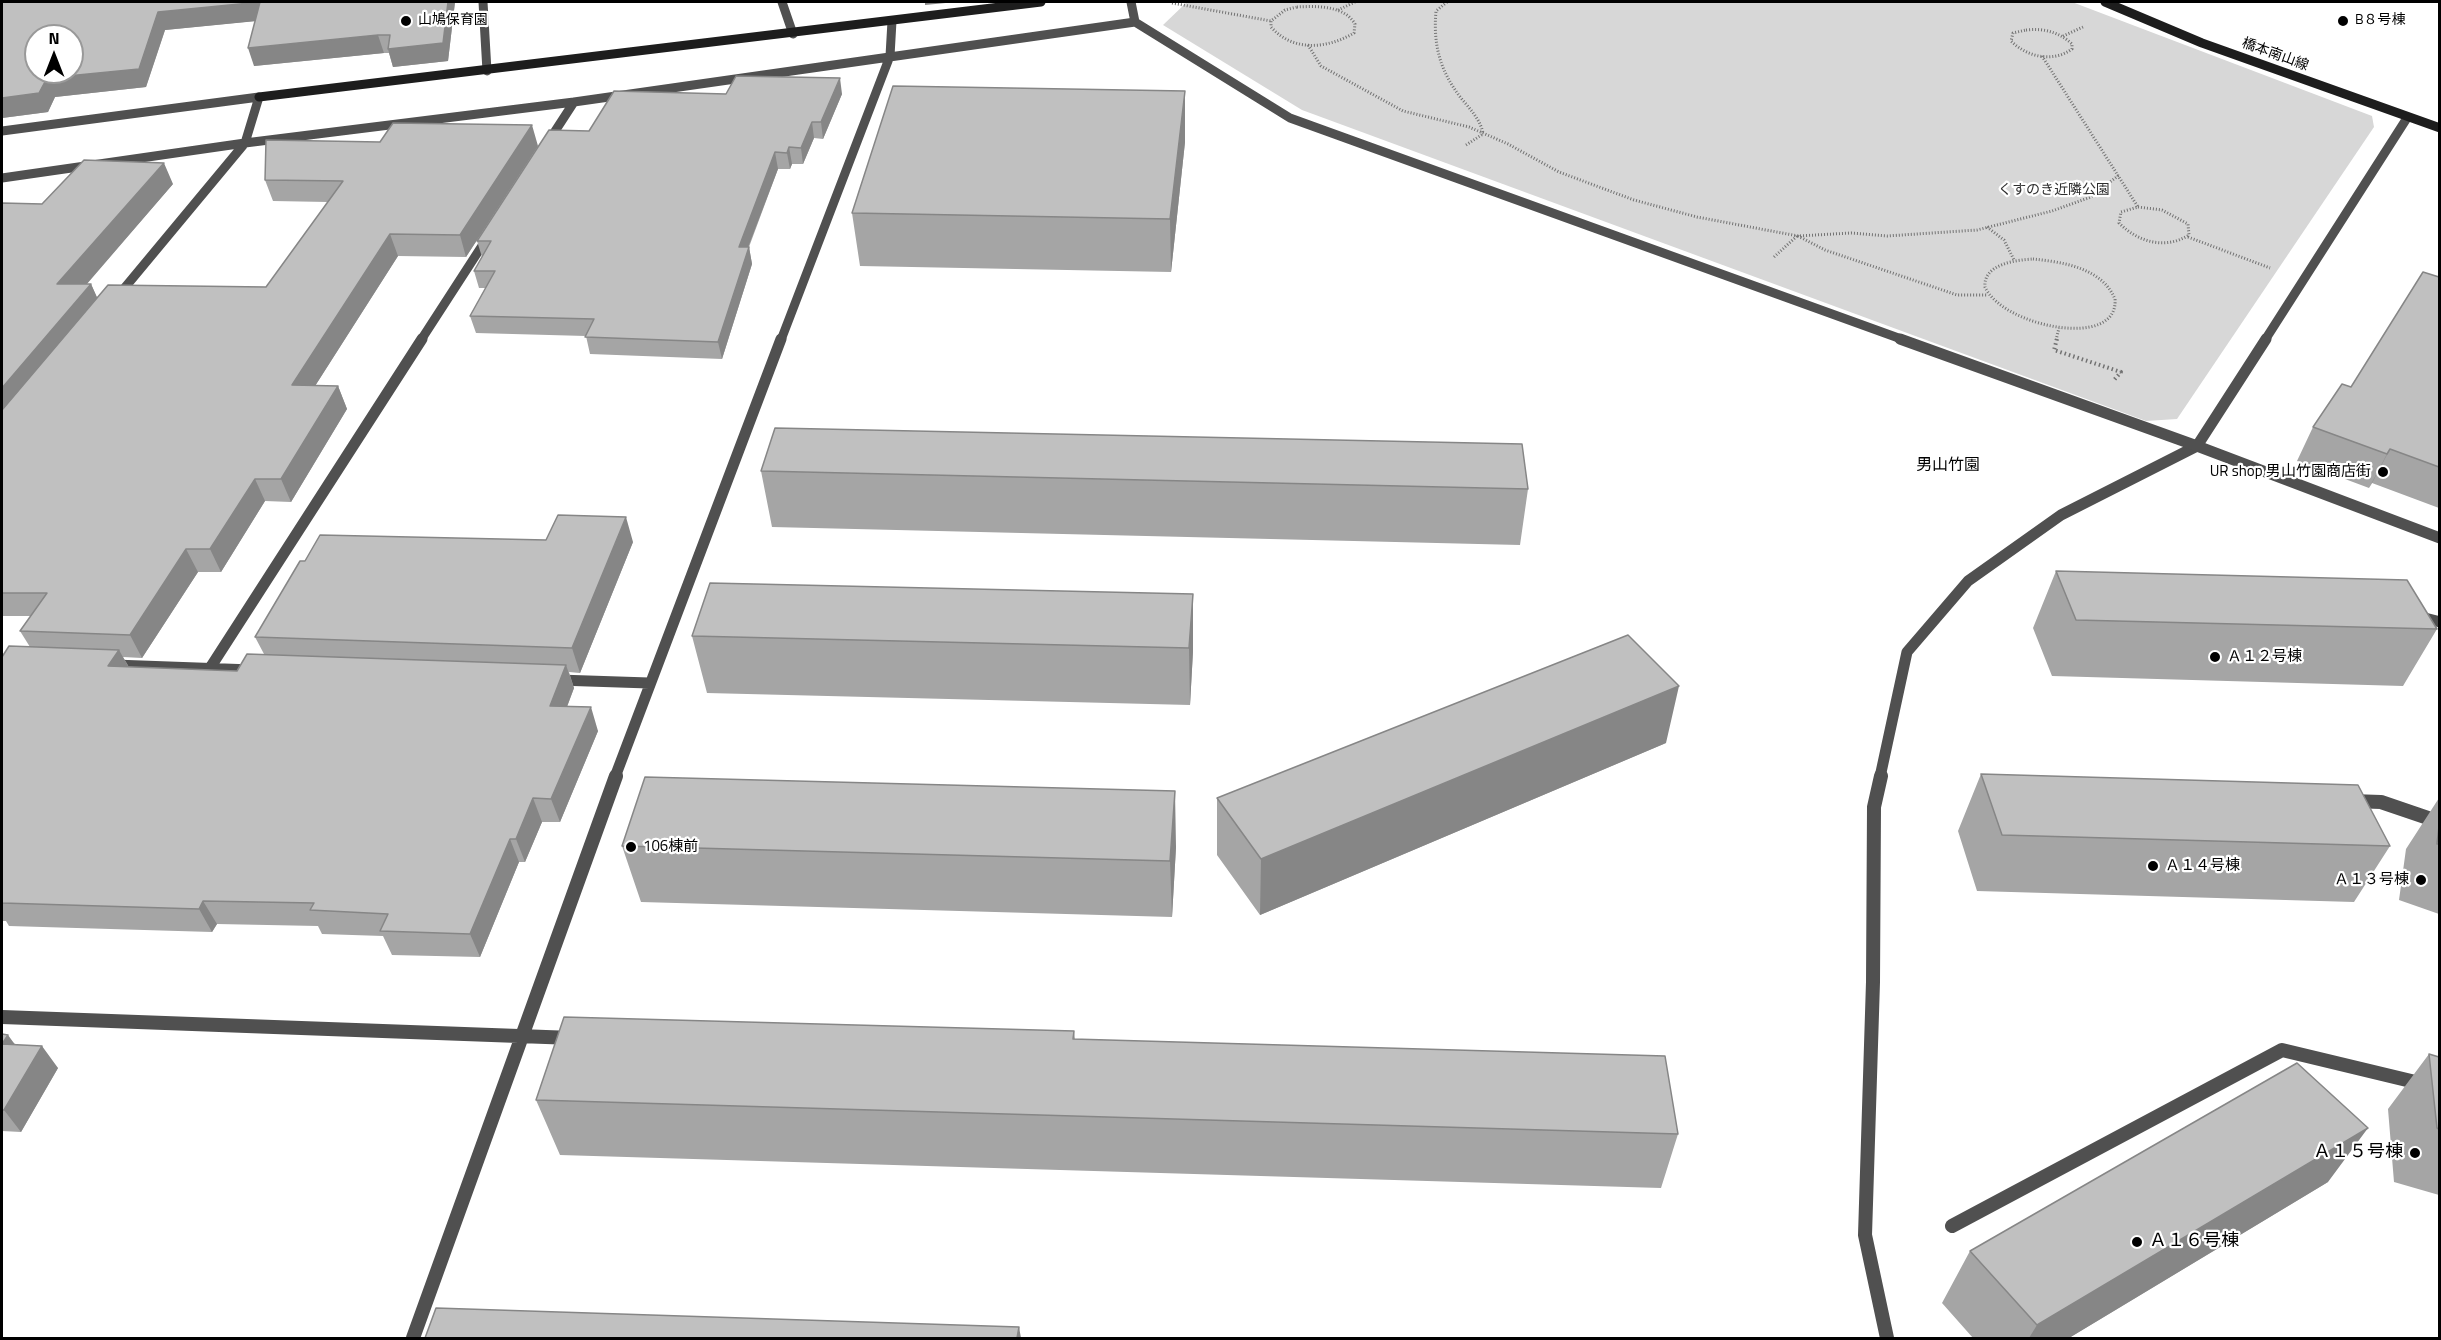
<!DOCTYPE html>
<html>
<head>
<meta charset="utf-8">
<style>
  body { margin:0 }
  #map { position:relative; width:2441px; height:1340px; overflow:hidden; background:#fff; font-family:"Titillium Web",sans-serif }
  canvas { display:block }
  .frame { position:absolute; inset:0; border:3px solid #000; pointer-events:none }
  .north { position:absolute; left:24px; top:24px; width:60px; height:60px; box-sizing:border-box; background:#fff; border:2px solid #999; border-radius:50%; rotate:0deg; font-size:16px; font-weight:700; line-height:24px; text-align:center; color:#000 }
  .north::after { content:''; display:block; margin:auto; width:21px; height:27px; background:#000; clip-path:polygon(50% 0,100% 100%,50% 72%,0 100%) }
</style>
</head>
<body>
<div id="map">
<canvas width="2441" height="1340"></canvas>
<div class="frame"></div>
<div class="north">N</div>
</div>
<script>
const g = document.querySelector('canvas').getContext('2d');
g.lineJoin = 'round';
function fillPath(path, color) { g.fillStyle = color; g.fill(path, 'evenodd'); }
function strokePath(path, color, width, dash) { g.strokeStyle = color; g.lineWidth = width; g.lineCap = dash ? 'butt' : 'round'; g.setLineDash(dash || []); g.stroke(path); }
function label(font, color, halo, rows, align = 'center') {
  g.font = font + ' "Titillium Web","Noto Sans JP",sans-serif'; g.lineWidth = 4.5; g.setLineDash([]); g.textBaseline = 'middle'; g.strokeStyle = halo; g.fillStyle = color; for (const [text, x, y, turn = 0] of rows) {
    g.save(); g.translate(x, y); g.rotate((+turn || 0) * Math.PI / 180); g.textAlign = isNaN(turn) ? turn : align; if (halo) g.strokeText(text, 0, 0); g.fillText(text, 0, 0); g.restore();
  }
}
fillPath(new Path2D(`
  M1187,2h885l300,114 2,11 -197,292 -31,2 -844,-311 -139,-85z`), '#d7d7d7');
strokePath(new Path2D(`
  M1447,2l-11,9c-3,34 4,60 25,87 9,11 19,21 22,35
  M1172,3l99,18
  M1297,7c19,-1 47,-2 58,17l-1,9c-27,16 -61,19 -83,-6v-6l14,-11z
  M1338,10l17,-8
  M2026,30c18,-2 33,2 46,14v5c-19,14 -45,8 -61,-8l2,-8z
  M2063,36l20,-9
  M1308,45l13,21 82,45 66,16 39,17 51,28 75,28 63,17 101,19 53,-3 36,3 90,-6 75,-19 39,-14 28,-22
  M2042,56l96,151
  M1466,145l17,-11
  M2138,207l24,3 26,14 1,11c-24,15 -51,7 -70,-12l2,-11z
  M1987,227l17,13 10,20
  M1798,236l27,14 132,45h31
  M2188,237l82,31
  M1774,257l23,-21
  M2033,259c30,3 69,9 82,40 4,51 -112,28 -130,-12 -2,-23 31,-27 48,-28z
  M2056,340l3,-12`), '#727272', 3, [1, 2]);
strokePath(new Path2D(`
  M2057,339l-3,11 67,22 -7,8`), '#727272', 4, [1.5, 3]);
strokePath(new Path2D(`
  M1880,777l27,-125 61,-71 93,-66 136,-69`), '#505050', 11);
strokePath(new Path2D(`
  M1881,776l-7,31 -1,175 -8,253 22,103`), '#505050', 14);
strokePath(new Path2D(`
  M483,2l4,69
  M782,2l11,32
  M1131,2l4,20 155,96 614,222
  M2,131l257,-34 -14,46 -128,154
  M548,142l26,-40
  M2,178l243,-35 329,-41 561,-80
  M421,340l68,-105
  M781,340l109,-284 2,-35
  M2265,340l142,-222`), '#505050', 9);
strokePath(new Path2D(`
  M1900,339l297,107 243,92
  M2197,446l69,-107
  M2417,616l23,6
  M114,665l138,5
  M210,668l212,-329
  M558,680l91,3
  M615,777l166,-438`), '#505050', 11);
strokePath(new Path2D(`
  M2351,801l30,1 59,20
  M2,1017l571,21
  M1952,1226l330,-176 158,38
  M413,1338l203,-562`), '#505050', 14);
strokePath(new Path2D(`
  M2105,2l97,41 238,85
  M259,97l782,-95`), '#1d1d1d', 9);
fillPath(new Path2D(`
  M2,2h453l-7,59 -55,6 -4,-14h-5l-130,13 1,-45 -90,9 -19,57 -91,10 -7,15 -46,6z
  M1185,91v51l-14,130 -311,-6 -8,-53z
  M726,94h116l-19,45 -9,-1 -11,26h-11l-2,5h-12l-29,78 3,17 -30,95 -132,-5 -4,-18 -110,-3 -6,-17 16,-28h-7l-5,-17 8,-14 -5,-16 112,-110z
  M538,146l-72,111 -68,-1 -83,130h23l9,23 -56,93 -26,-1 -44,71h-23l-56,86 -19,-1 6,10 108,4 27,-17 -9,-17 378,-95 -53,131 -11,-1 5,16 -7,19 31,24 -38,91h-18l-17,40h-6l-39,95 -88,-2 -9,-19 -61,-2 -4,-8 -101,-2 -5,8 -203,-6 -3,-5h-4v-264l28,-10 -10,-16 11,-15h-29v-413l40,1 131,-20 -87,100h5l6,14 169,-11 62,-85 -55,-1 -8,-21z
  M2439,277v231l-67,-25 -3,5 -72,-27 16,-34 38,-40z
  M761,471l767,18 -8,56 -748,-18z
  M2056,571l381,58 -34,57 -351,-10 -19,-48z
  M1193,594v57l-3,54 -483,-12 -15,-57z
  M1666,743l-406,172 -43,-60v-57z
  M1981,774l409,72 -36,56 -377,-11 -19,-60z
  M2439,798v116l-40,-14 7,-51z
  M622,846l554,1 -4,70 -531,-15z
  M1074,1031l1,8 603,95 -17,54 -1101,-33 -24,-55z
  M2,1034l13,10 43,24 -37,64 -19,-1z
  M2429,1054l10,3v138l-45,-13 -6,-73z
  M2328,1182l-259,156h-96l-31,-35 28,-52z`), '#a5a5a5');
fillPath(new Path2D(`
  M260,2l7,18 -102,10 -19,57 -91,10 -7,15 -46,6v-20l45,-20 111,-66z
  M448,2h7l-7,59 -55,6 -5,-18z
  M925,2h31l-31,3z
  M378,35l6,18 -130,13 -6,-18z
  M840,78l2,16 -19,45 -2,-17z
  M1185,91v51l-14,130 -1,-53z
  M812,122l2,16 -11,26 -2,-16z
  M532,125l6,21 -72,111 -6,-22z
  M789,147l3,17 -2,5 -3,-16z
  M775,152l3,17 -36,94 -3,-16z
  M164,163l9,21 -105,122 -11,-22z
  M390,234l8,22 -97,152 -9,-23z
  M749,247l3,17 -30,95 -4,-17z
  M91,284l10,22 -99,118v-36z
  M338,386l9,23 -56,93 -10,-23z
  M2390,449l-18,34 -3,5 18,-34z
  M255,479l10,22 -44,71 -11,-23z
  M626,517l7,25 -53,131 -8,-25z
  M186,549l12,23 -56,86 -12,-23z
  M1193,594v57l-3,54 -1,-57z
  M119,650l13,23 -24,-7z
  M566,665l8,23 -16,42 -8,-24z
  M1679,686l-13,57 -406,172 1,-56z
  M591,707l7,24 -38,91 -9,-23z
  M1175,791l1,56 -4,70 -2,-56z
  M533,798l9,24 -17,40 -9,-23z
  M510,839l9,23 -39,95 -10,-23z
  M203,901l14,23 -5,8 -13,-23z
  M8,1035l16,22 -22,-13z
  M42,1046l16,22 -37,64 -17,-22z
  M2368,1128l-40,54 -259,156h-40l8,-13z
  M1019,1327l2,11h-4z`), '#868686');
const building = new Path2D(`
  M2,2h446l-5,41 -55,6 2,-14h-12l-130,13 12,-46 -102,10 -19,57 -92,9 -8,15 -37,5zM36,36h36v36h-36z
  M736,76l104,2 -19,44h-9l-11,26 -12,-1 -2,6 -12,-1 -36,95h10l-31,95 -133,-5 9,-18 -124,-3 25,-45h-21l17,-30h-14l72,-111 40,1 25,-40 112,3z
  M893,86l292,5 -15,128 -318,-6z
  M393,123l139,2 -72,110 -70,-1 -98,151 46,1 -57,93h-26l-45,70h-24l-56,86 -110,-4 27,-38h-45v-183l106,-125 158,2 77,-106 -78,-1 1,-40 114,2z
  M84,160l80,3 -107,121h34l-89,104v-185l40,1z
  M2423,272l16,5v190l-49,-18 -3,5 -74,-27 29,-43 9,3z
  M775,428l747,16 6,45 -767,-18z
  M558,515l68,2 -54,131 -317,-11 45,-76h5l15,-26 226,5z
  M2056,571l351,9 30,49 -361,-9z
  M710,583l483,11 -4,54 -497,-12z
  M1628,635l51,51 -418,173 -44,-61z
  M9,646l110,4 -11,16 129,5 10,-17 319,11 -16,41 41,1 -40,92 -18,-1 -17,41h-6l-40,95 -90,-3 8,-17 -78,-4 4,-7 -111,-2 -4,8 -197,-6v-246z
  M1981,774l377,11 32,61 -388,-11z
  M645,777l530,14 -5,70 -548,-15z
  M2439,826v18h-2z
  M564,1017l510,14 -1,8 592,17 13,78 -1142,-34z
  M2,1034l6,1 -6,9 40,2 -38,64h-2z
  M2429,1054l10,3v72l-2,-1z
  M2297,1063l71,65 -331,197 -67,-74z
  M436,1308l583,19 -2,11h-592z`);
fillPath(building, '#c0c0c0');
strokePath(building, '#868686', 1.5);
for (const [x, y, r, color] of [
  [406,21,6,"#000"],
  [2343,21,6,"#000"],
  [2383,472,6,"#000"],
  [2215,657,6,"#000"],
  [631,847,6,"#000"],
  [2153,866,6,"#000"],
  [2421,880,6,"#000"],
  [2415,1153,6,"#000"],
  [2137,1242,6,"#000"]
]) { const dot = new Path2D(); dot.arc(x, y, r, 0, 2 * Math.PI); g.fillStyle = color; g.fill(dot); strokePath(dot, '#fff', 2); }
label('14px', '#000', '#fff', [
  ["山鳩保育園",418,21],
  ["B８号棟",2355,21]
], 'left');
label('14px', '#000', '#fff', [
  ["橋本南山線",2275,55,20]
]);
label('14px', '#2e2e2e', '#fff', [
  ["くすのき近隣公園",2054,191]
]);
label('15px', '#000', '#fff', [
  ["UR shop 男山竹園商店街",2371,472,"right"],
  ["Ａ１２号棟",2227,657],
  ["106棟前",643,847],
  ["Ａ１４号棟",2165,866],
  ["Ａ１３号棟",2409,880,"right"]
], 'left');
label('16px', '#000', '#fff', [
  ["男山竹園",1948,466]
]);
label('18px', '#000', '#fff', [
  ["Ａ１５号棟",2403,1153],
  ["Ａ１６号棟",2149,1242,"left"]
], 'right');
</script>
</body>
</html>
